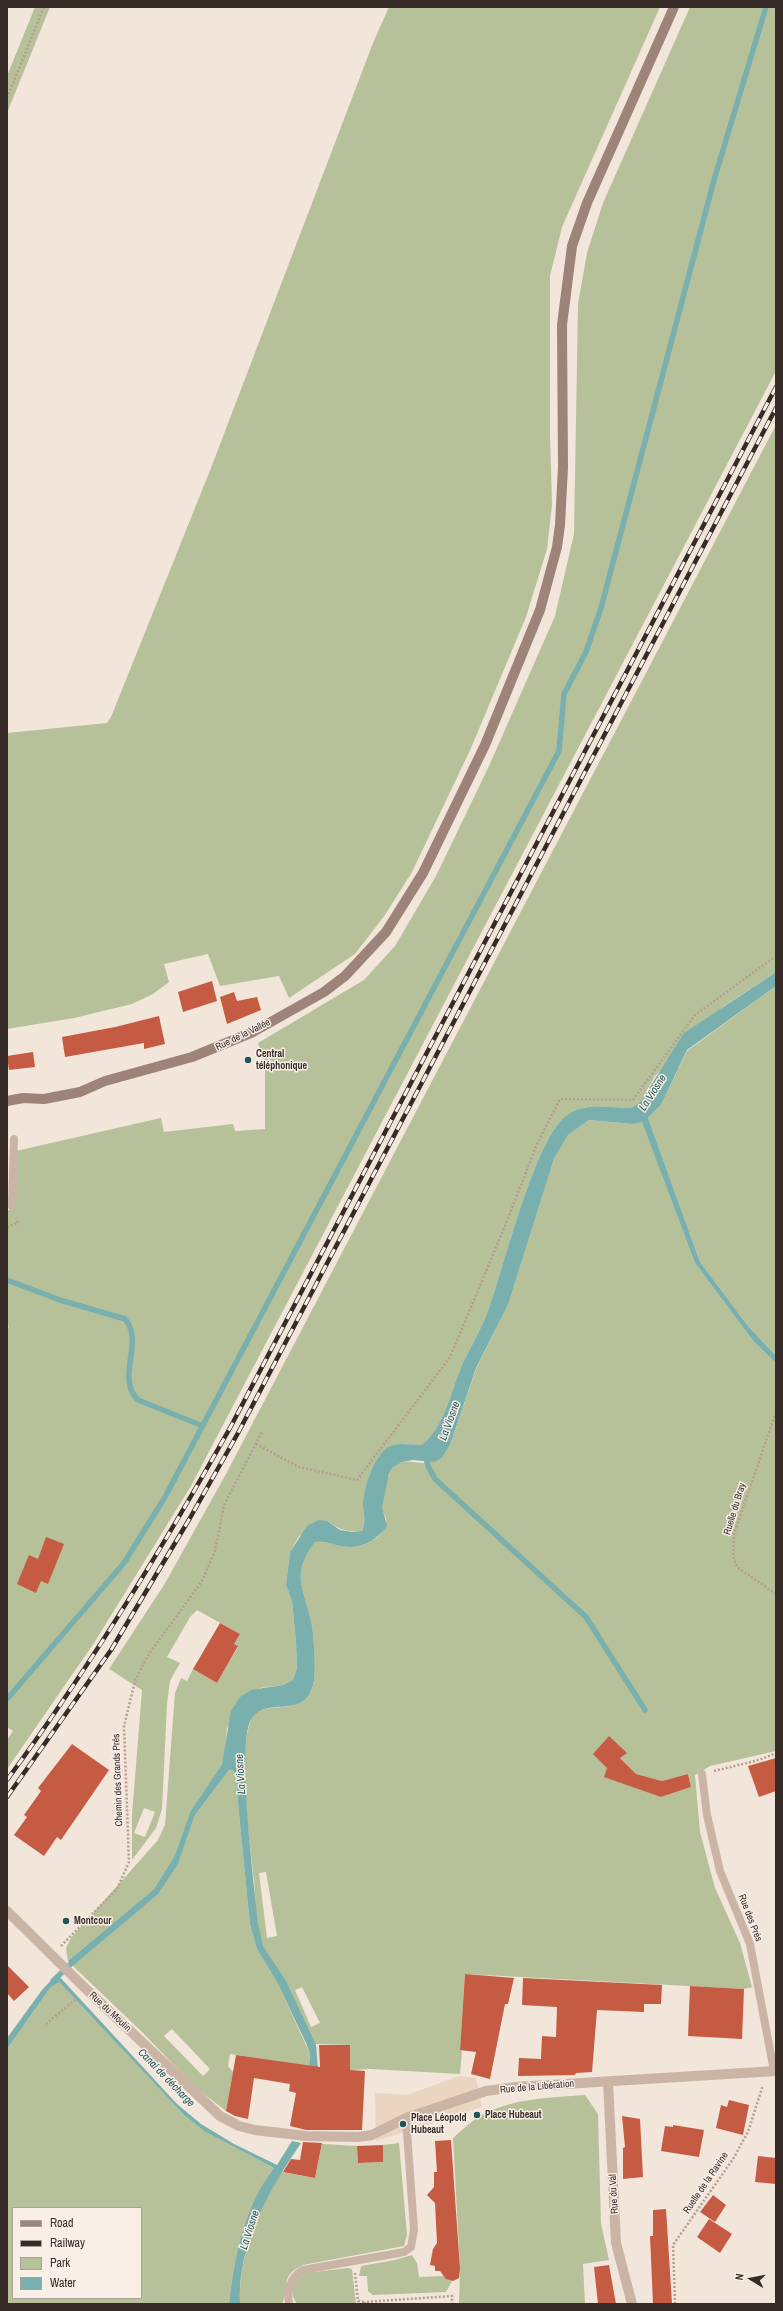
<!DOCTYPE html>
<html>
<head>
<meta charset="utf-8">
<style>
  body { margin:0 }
  #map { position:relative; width:783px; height:2311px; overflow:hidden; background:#f2e5da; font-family:"Archivo Narrow",sans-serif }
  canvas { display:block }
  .frame { position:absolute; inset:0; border:8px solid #362b27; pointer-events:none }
  .legend { position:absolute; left:12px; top:2207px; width:130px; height:92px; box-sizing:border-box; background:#f9efe7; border:1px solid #aba19a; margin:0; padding:5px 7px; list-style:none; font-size:12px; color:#362b27 }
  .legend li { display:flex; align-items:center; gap:8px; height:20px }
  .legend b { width:20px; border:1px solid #aba19a }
  .north { position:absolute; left:731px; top:2259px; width:40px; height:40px; -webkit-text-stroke:3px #f9efe7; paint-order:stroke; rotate:280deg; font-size:11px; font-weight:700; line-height:16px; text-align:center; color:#362b27 }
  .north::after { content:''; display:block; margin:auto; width:14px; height:18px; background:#362b27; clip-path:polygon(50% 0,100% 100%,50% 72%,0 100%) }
</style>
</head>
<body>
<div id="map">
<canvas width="783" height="2311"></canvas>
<div class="frame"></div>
<ul class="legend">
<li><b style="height:5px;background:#9d8378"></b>Road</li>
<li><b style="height:5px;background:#362b27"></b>Railway</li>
<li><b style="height:11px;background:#b6c19a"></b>Park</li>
<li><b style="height:11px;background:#79afad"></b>Water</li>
</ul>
<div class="north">N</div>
</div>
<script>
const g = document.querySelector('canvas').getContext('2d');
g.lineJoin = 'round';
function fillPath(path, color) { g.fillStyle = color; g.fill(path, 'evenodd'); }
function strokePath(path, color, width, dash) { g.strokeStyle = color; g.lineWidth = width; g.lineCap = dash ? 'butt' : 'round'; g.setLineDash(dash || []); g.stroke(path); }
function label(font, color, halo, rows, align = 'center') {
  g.font = font + ' "Archivo Narrow",sans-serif'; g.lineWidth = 3; g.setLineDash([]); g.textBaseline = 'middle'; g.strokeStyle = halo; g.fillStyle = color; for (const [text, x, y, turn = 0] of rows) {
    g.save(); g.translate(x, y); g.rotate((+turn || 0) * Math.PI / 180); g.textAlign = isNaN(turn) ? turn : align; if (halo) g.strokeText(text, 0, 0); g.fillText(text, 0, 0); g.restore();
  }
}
fillPath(new Path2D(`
  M35,7h15l-43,106v-37z
  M389,7h271l-98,220 -12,49v157l2,72 -5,44 -21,68 -55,131 -59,124 -27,43 -30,39 -66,44 -10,-22 -59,10 -12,-32 -44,10 5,18 -16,12 -21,10 -58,14 -67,11v-296l100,-10 4,-6 100,-249 162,-425z
  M690,7h86v364l-585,1115 -97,157 -87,126v-29l6,-9 -6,-4v-397l2,-4 -2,-1v-114l4,-2 5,-58 145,-33 3,14 69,-8 2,7 30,-2v-66l-7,-20 106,-63 31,-34 41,-70 53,-110 66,-150 19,-82 4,-230 9,-51 16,-50z
  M776,425v547l-52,34 -69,70 -14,25 -10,7c-21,0 -45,-6 -64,7 -32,22 -63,153 -78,193 -7,20 -18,38 -27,57 -12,28 -16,59 -40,80 -9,0 -20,-2 -28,0 -19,5 -32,45 -31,62 1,8 3,16 -1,24 -15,2 -23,-2 -35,-10l-28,15 -9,16 -4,33 6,16 4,41 1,26 -4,12 -10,5 -23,3 -33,40 -2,25 -3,11 -32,48 -15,43 -21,34 -86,72 -2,-13 5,-10 87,-98 7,-15 10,-132 6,-15 6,3 6,-12 24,14 21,-36 -4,-3 6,-10 -43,-24 -7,7 -23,40 13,6 -10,18 -3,23 -5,105 -6,19 -24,32v-45l10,-125 -33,-21 55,-84 62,-111zM144,1808l11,4 -10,25 -11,-4z
  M776,986v370l-28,-30 -48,-64 -52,-144 13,-13 26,-54z
  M589,1120l44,4 9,-3 53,142 59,79 22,21v388l-66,15 -15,9 5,57 15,56 25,55 12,44 -8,2 -279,-15 -5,76 2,1 -2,23 -90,-5 -20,1v-25l-34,-1c-10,-21 -20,-42 -30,-62 -7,-13 -18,-24 -23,-36 -8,-20 -7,-45 -9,-66 -4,-39 -17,-125 -3,-160 11,-25 56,3 63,-39 2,-11 0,-49 -3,-60 -8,-35 -20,-47 4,-79 15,-2 28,7 43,4 12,-2 30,-12 28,-27 -1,-4 -4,-8 -4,-12 0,-7 7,-37 12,-41 10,-8 19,-3 30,-3 5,-1 12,-4 18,-5l8,-13 26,-76 32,-64 46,-146 14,-24zM594,1754l26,4 16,16 26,7 26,-7 3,13 -30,10zM266,1872l11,64 -10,2 -8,-65zM302,1987l18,36 -9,4 -16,-37z
  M229,1770h3l3,3 15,152 7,24 21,35 32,70 -1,12 -79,-12 -2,12 5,6 -7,39 -31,-24 -52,-54 -70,-67 40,-34 65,-68 17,-49zM172,2029l38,40 -7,7 -39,-40z
  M59,1982l125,133 20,16 70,37c-28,42 -40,86 -45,136h-222v-255l43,-61zM13,2208h128v90h-128z
  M585,2095l13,19 3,110 8,36 -26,4 2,40h-126l1,-35 -7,-131c8,-7 15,-14 24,-20 32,-20 71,-20 108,-23z
  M399,2143l8,92 -3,11 -101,19c-25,12 -12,21 -21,39h-42c-2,-44 17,-96 41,-132l34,6 7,-34 35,2 1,17 25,-1v-17z
  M412,2255l5,8 2,14 25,-1 8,5 -6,11 -73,3 -5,-4 -1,-15h-8l2,-10 34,-6z
  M348,2268l4,1 4,35h-59c-9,-13 -3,-24 9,-31z`), '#b6c19a');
fillPath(new Path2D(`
  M459,2076l17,2 6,29 -106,34 -1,-48 32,2z`), '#ead5c1');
fillPath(new Path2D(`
  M776,972v14l-89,64 -26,55 -13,13 52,144 48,64 28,30v7l-22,-21 -59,-79 -53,-141 -9,2 -44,-4 -21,15 -14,24 -46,146 -32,63 -26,77 -8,13 -8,4 -21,-2 -11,2 -9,5 -4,7 -7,33 5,19c-12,17 -30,25 -50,19 -8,-2 -13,-4 -22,-3 -24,32 -12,44 -4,79 3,11 5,49 3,60 -8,41 -45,14 -62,37 -17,22 3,171 6,205l5,23 23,35 30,63 2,24 -9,-2 1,-12 -4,-11 -28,-59 -21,-35 -7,-24 -15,-152 -3,-3h-3l-34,45 -17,49 -20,30 -85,72 -5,-5 86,-72 21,-34 15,-43 32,-48 9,-53 9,-14 11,-7 32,-5 10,-5 4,-12 -1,-26 -4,-41 -6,-16 4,-33 17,-26 11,-6 9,1 13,9 12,2 10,-1c4,-8 2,-16 1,-24 -1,-17 12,-57 30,-62 9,-2 20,0 29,0 24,-21 28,-52 40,-80 9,-19 20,-37 27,-57 15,-40 46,-171 78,-193 19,-13 43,-7 64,-7l10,-7 43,-68z
  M57,1974l120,130 24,20 33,20 43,21 15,-24 9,2c-32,47 -64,102 -61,161h-11c4,-39 12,-78 30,-113 4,-8 10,-15 15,-23l-70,-37 -20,-16 -125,-133 -9,6 -43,61v-11l35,-48z`), '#79afad');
strokePath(new Path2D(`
  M7,1280l53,20 65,19c20,23 -10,58 13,81l65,26
  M425,1456l4,12 6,11 151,138 59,93
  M7,1699l117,-136 41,-66 394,-746 5,-57 22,-42 15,-44 113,-428 52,-173
  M53,1981l23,-22`), '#79afad', 5.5);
fillPath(new Path2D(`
  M212,981l5,20 -34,11 -5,-20z
  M234,992l3,9 20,-4 4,13 -34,14 -7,-27z
  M159,1016l6,28 -21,5v-6l-79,14 -3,-20 53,-10z
  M33,1052l2,15 -26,3 -2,-14z
  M46,1537l18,7 -16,40 -7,-3 -5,12 -19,-9 12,-29 9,4z
  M220,1623l20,11 -6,10 4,2 -21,37 -24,-14z
  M609,1736l18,17 -7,5 16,16 26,7 26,-7 3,13 -30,10 -57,-20 3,-9 -14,-14z
  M72,1744l37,26 -48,70 -4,-3 -13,19 -30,-21 13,-18 -3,-2 17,-24 -3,-3z
  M776,1758v33l-17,6 -11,-31z
  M7,1965l22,22 -15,14 -7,-8z
  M465,1974l49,4 -6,26h-3l-15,75 -19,-5 5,-22 -16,-2z
  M523,1978l139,7 -1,19h-17v8l-47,-2 -5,62 -16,1 -1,2 -57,1 1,-18 22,1 1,-23 14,1 1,-30 -35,-2z
  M690,1986l54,3 -2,50 -54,-3z
  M319,2045h31v25l15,1 -3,59h-56l-16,-4 6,-33 -7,-2 1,-7 -36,-6 -6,41 -13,-3 -9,-5 10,-56 84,12z
  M729,2100l20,5 -6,30 -27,-7 5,-23 6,2z
  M622,2116l18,3 3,58 -20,2v-31l2,-1z
  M673,2125l31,5 -5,27 -38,-6 4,-25 8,1z
  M451,2140l9,129 -1,9 -6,3 -7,-2 -6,-8h-5v-5l-5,-1 3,-16 4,-6 -2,-40 -8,-8 7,-8v-15h3l-2,-31z
  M303,2142l19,1 -7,35 -32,-6 8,-13 9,1z
  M383,2145v17l-25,1 -1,-17z
  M758,2156l18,2v26l-21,-2z
  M713,2195l13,10 -11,17 -15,-10z
  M666,2209l6,95h-19l-3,-68h3v-26z
  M709,2219l23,15 -12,19 -23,-16z
  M609,2265l7,39h-18l-4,-37z`), '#c65b44');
strokePath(new Path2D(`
  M7,98l37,-91
  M7,1227l11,-4 -2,-5
  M776,1412l-42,122 -1,22 4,11 39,27
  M256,1444l43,23 58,13 93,-123 55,-131 32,-82 23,-45 73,1 62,-85 81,-59
  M714,1771l45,-11 17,-7
  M61,1946l56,-57 12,-27 -5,-136 11,-45 12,-24 55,-76 13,-30 9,-46 38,-73
  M46,2024l30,-25
  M355,2273l3,28 7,1
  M365,2304v-2l87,-6v8
  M675,2304l-2,-59 60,-86 15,-27 15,-47`), '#b59e91', 2.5, [2, 2]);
strokePath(new Path2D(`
  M12,1206l2,-67
  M702,1774l5,41 13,56 30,73 24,127
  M289,2304c-2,-15 1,-26 14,-34l101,-18 7,-5 3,-17 -8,-112`), '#cab4a6', 8);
strokePath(new Path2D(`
  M608,2082l8,161 16,61`), '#cab4a6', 10);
strokePath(new Path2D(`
  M7,1911l80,79 133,126 19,10 16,4 51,6 52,1 14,-2 34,-17 80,-27 30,-4 260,-16`), '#cab4a6', 10);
strokePath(new Path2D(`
  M7,1101l16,-3 21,1 36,-7 25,-11 87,-24 61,-25 71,-40 21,-16 41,-44 37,-59 62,-128 55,-135 17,-63 3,-22 3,-58 -1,-142 10,-79 15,-43 87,-196`), '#9d8378', 10);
const rail = new Path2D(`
  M7,1780c83,-113 155,-231 223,-352l546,-1041
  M7,1797l104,-147 79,-132 48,-85 538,-1025`);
strokePath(rail, '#362b27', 4.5);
strokePath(rail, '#f9efe7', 3, [9]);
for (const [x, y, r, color] of [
  [248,1060,4,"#1d5757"],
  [66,1921,4,"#1d5757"],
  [477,2115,4,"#1d5757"],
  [403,2124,4,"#1d5757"]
]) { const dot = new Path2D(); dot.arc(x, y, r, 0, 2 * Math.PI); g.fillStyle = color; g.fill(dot); strokePath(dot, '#f9efe7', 1.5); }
label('10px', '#362b27', '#f9efe7', [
  ["Rue de la Vallée",243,1035,-26],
  ["Ruelle du Bray",735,1509,-73],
  ["Chemin des Grands Prés",118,1780,-92],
  ["Rue des Prés",750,1918,69],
  ["Rue du Moulin",110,2012,43],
  ["Rue de la Libération",537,2087,-5],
  ["Ruelle de la Ravine",706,2183,-56],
  ["Rue du Val",614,2194,-93]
]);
label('bold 10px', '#362b27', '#f9efe7', [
  ["Central",256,1054],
  ["téléphonique",256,1066],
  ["Montcour",74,1921],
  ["Place Hubeaut",485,2115],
  ["Place Léopold",411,2118],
  ["Hubeaut",411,2130]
], 'left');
label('italic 11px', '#1d5757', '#f9efe7', [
  ["La Viosne",653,1093,-57],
  ["La Viosne",450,1421,-70],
  ["La Viosne",241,1774,-94],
  ["Canal de décharge",166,2078,46],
  ["La Viosne",250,2230,-72]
]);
</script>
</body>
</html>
